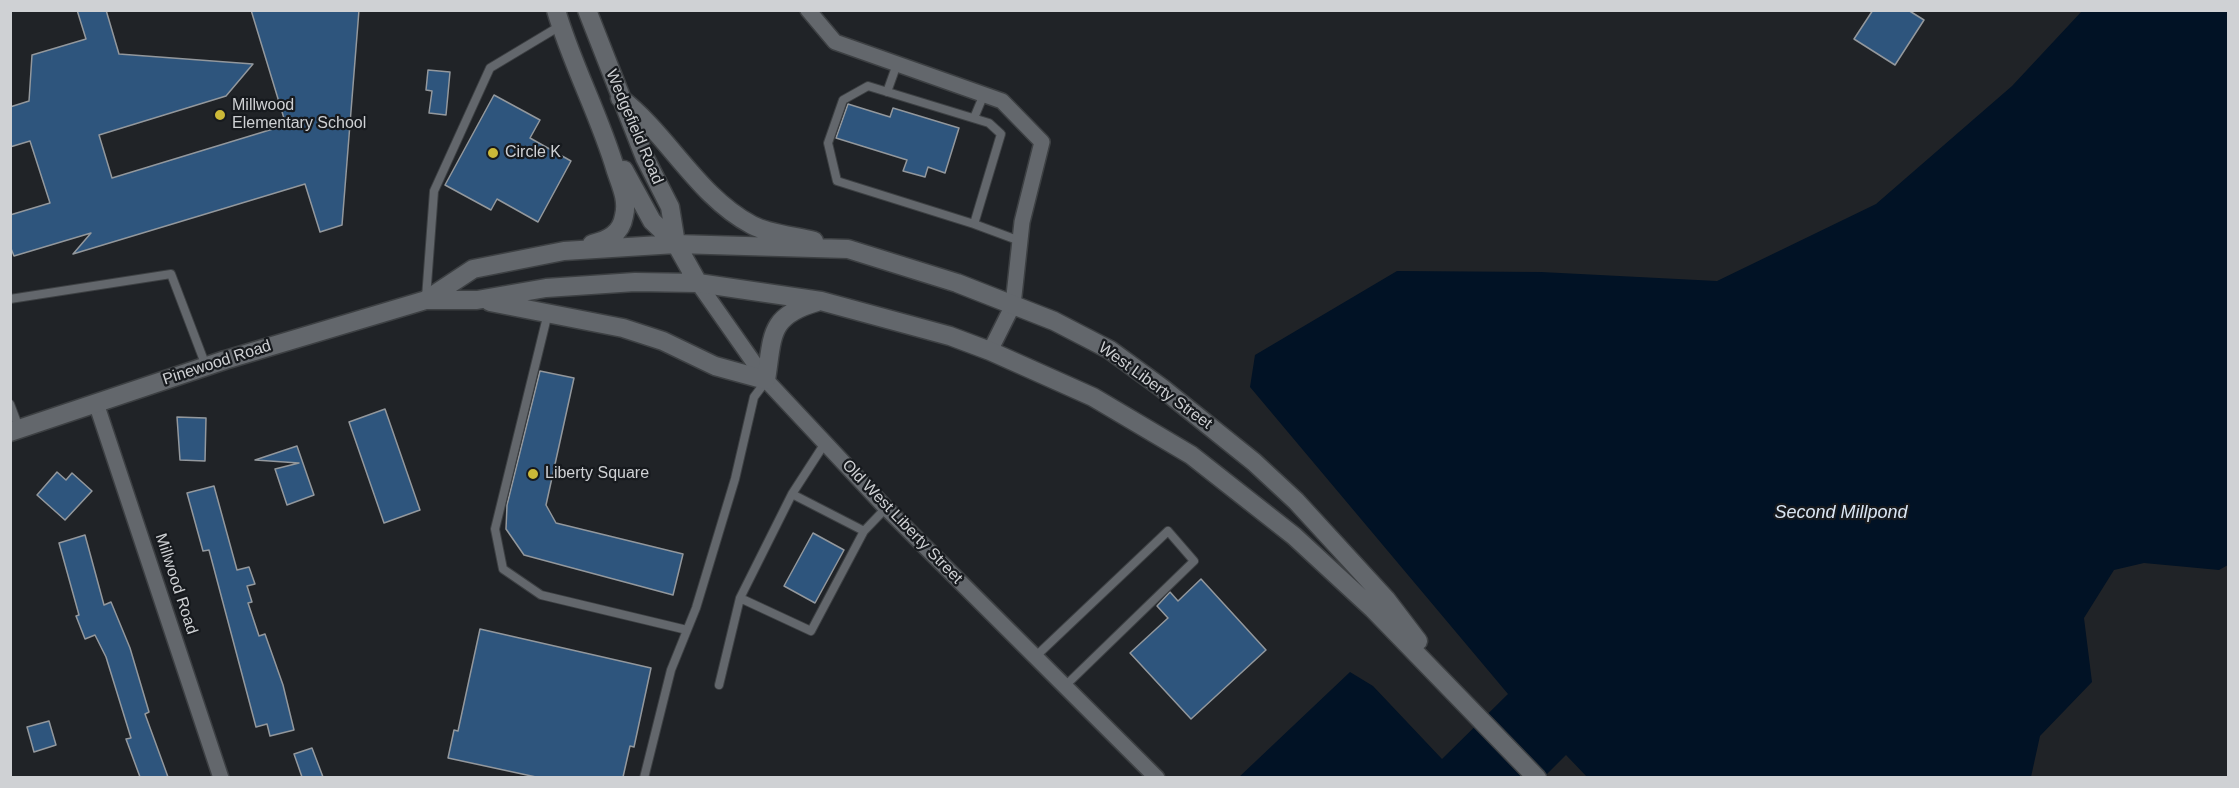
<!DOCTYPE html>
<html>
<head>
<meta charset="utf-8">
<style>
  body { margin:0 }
  #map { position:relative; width:2239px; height:788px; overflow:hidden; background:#202327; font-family:Helvetica,sans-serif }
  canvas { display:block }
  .frame { position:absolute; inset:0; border:12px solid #cfd1d4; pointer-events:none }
</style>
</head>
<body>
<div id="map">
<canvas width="2239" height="788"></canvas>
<div class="frame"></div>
</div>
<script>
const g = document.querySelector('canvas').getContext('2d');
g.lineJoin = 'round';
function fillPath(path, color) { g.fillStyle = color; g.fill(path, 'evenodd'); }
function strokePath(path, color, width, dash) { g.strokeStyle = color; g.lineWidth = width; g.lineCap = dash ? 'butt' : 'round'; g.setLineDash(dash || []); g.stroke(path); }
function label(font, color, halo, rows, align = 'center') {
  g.font = font + ' Helvetica,sans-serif'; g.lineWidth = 4.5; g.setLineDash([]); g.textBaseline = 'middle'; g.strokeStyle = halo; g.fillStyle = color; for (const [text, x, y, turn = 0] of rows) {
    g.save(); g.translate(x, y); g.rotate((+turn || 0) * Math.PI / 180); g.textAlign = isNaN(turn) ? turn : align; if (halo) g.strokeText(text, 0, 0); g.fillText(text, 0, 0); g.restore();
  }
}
fillPath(new Path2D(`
  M2082,11h146v554l-9,5 -75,-7 -30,7 -30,48 8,64 -52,54 -9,41 -443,1 -22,-23 -22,22 -306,1 112,-106 23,14 69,73 66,-65 -258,-307 5,-32 142,-84 144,1 176,9 159,-77 136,-118z`), '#011225');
const building = new Path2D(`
  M77,10h29l13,44 134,10 -27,32 -127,39 13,43 174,-53 -35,-115h108l-17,215 -22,7 -15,-48 -232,70 18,-21 -77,23 -4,-10v-31l40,-12 -20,-62 -20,6v-40l19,-6 3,-46 54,-16z
  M1873,10h35l16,10 -29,45 -41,-26z
  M428,70l22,2 -4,43 -17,-2 3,-22 -6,-1z
  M494,95l46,25 -10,18 41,23 -33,61 -41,-23 -6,11 -46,-25z
  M848,104l42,13 3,-9 66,20 -14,45 -17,-6 -3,10 -22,-6 4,-11 -71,-22z
  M540,371l34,7 -28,127 10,18 127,31 -10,41 -149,-40 -18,-26 1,-24z
  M385,409l35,101 -36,13 -35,-101z
  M177,417l29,1 -1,43 -25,-1z
  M297,446l17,49 -27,10 -12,-36 24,-6 -44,-3z
  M57,472l9,8 6,-7 20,18 -27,29 -28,-25z
  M214,486l23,84 12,-3 6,17 -8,2 5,16 -4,1 11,33 6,-2 18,51 11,45 -24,6 -3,-12 -11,3 -47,-177 -6,1 -16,-58z
  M813,533l31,17 -29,53 -31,-17z
  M85,535l19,70 7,-3 19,46 19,64 -4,2 23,63h-28l-14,-38 5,-1 -25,-81 -11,-22 -10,4 -9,-23 3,-1 -20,-72z
  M1201,579l65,71 -75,69 -61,-66 38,-35 -11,-12 13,-14 8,9z
  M480,629l171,39 -17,79 -4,-1 -7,31h-87l-88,-19 6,-28 4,1z
  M49,721l7,24 -22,7 -7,-25z
  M312,748l11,29h-21l-8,-23z`);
fillPath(building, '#2e557d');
strokePath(building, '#93989d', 1.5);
const lane = new Path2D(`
  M887,92l10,-28
  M974,118l10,-24
  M974,224l-137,-43 -9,-38 15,-43 25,-14 121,37 12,11 -27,90 46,17
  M426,298l8,-107 56,-123 70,-42
  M10,299l161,-25 35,92
  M548,313l-53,216 8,40 38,26 146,35
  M10,404l9,24
  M792,494l72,37 -53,100 -71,-33 52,-104 33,-51
  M864,531l22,-23
  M1035,657l133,-126 26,30 -129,125
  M719,685l21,-87
  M644,778l27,-108 25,-62 39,-129 19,-82 12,-16`);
const street = new Path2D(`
  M808,10l27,32 167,59 40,41 -20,80 -9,83 -23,46
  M698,283l68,97 120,128 271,270
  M96,403l125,375`);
const secondary = new Path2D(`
  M556,10c16,55 44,106 60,161 5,15 12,29 8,45 -3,18 -16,24 -32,28
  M587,10l58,148 25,49 6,37
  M620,98c48,36 77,98 132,127 17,9 43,11 62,16
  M624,170l28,51 24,23 22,39
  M426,300l47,-31 91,-18 112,-7 172,5 109,34 97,38 56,29 52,38 92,74 42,39 90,98 32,42
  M490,302l133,26 40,13 52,25 51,14c7,-44 2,-64 51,-78
  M10,432l215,-72 201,-60h51l69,-12 89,-6 63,1 123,18 129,35 40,15 103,46 98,58 103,81 79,73 164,169`);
strokePath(lane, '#3d4043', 10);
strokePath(street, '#3d4043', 18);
strokePath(secondary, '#3d4043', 21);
strokePath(lane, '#63676c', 8);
strokePath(street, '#63676c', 15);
strokePath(secondary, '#63676c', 18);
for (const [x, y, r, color] of [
  [220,115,6,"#ccb938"],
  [493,153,6,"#ccb938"],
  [533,474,6,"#ccb938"]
]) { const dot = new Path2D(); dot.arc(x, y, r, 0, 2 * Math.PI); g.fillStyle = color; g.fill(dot); strokePath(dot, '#171a1e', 2); }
label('16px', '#cfd1d4', '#171a1e', [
  ["Millwood",232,106],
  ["Elementary School",232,124],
  ["Circle K",505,153],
  ["Liberty Square",545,474]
], 'left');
label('16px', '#cfd1d4', '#171a1e', [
  ["Wedgefield Road",634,127,67],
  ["Pinewood Road",217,363,-18],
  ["West Liberty Street",1155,386,36],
  ["Old West Liberty Street",902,522,46],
  ["Millwood Road",176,584,72]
]);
label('italic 18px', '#dae6f3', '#171a1e', [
  ["Second Millpond",1841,513]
]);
</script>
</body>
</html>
